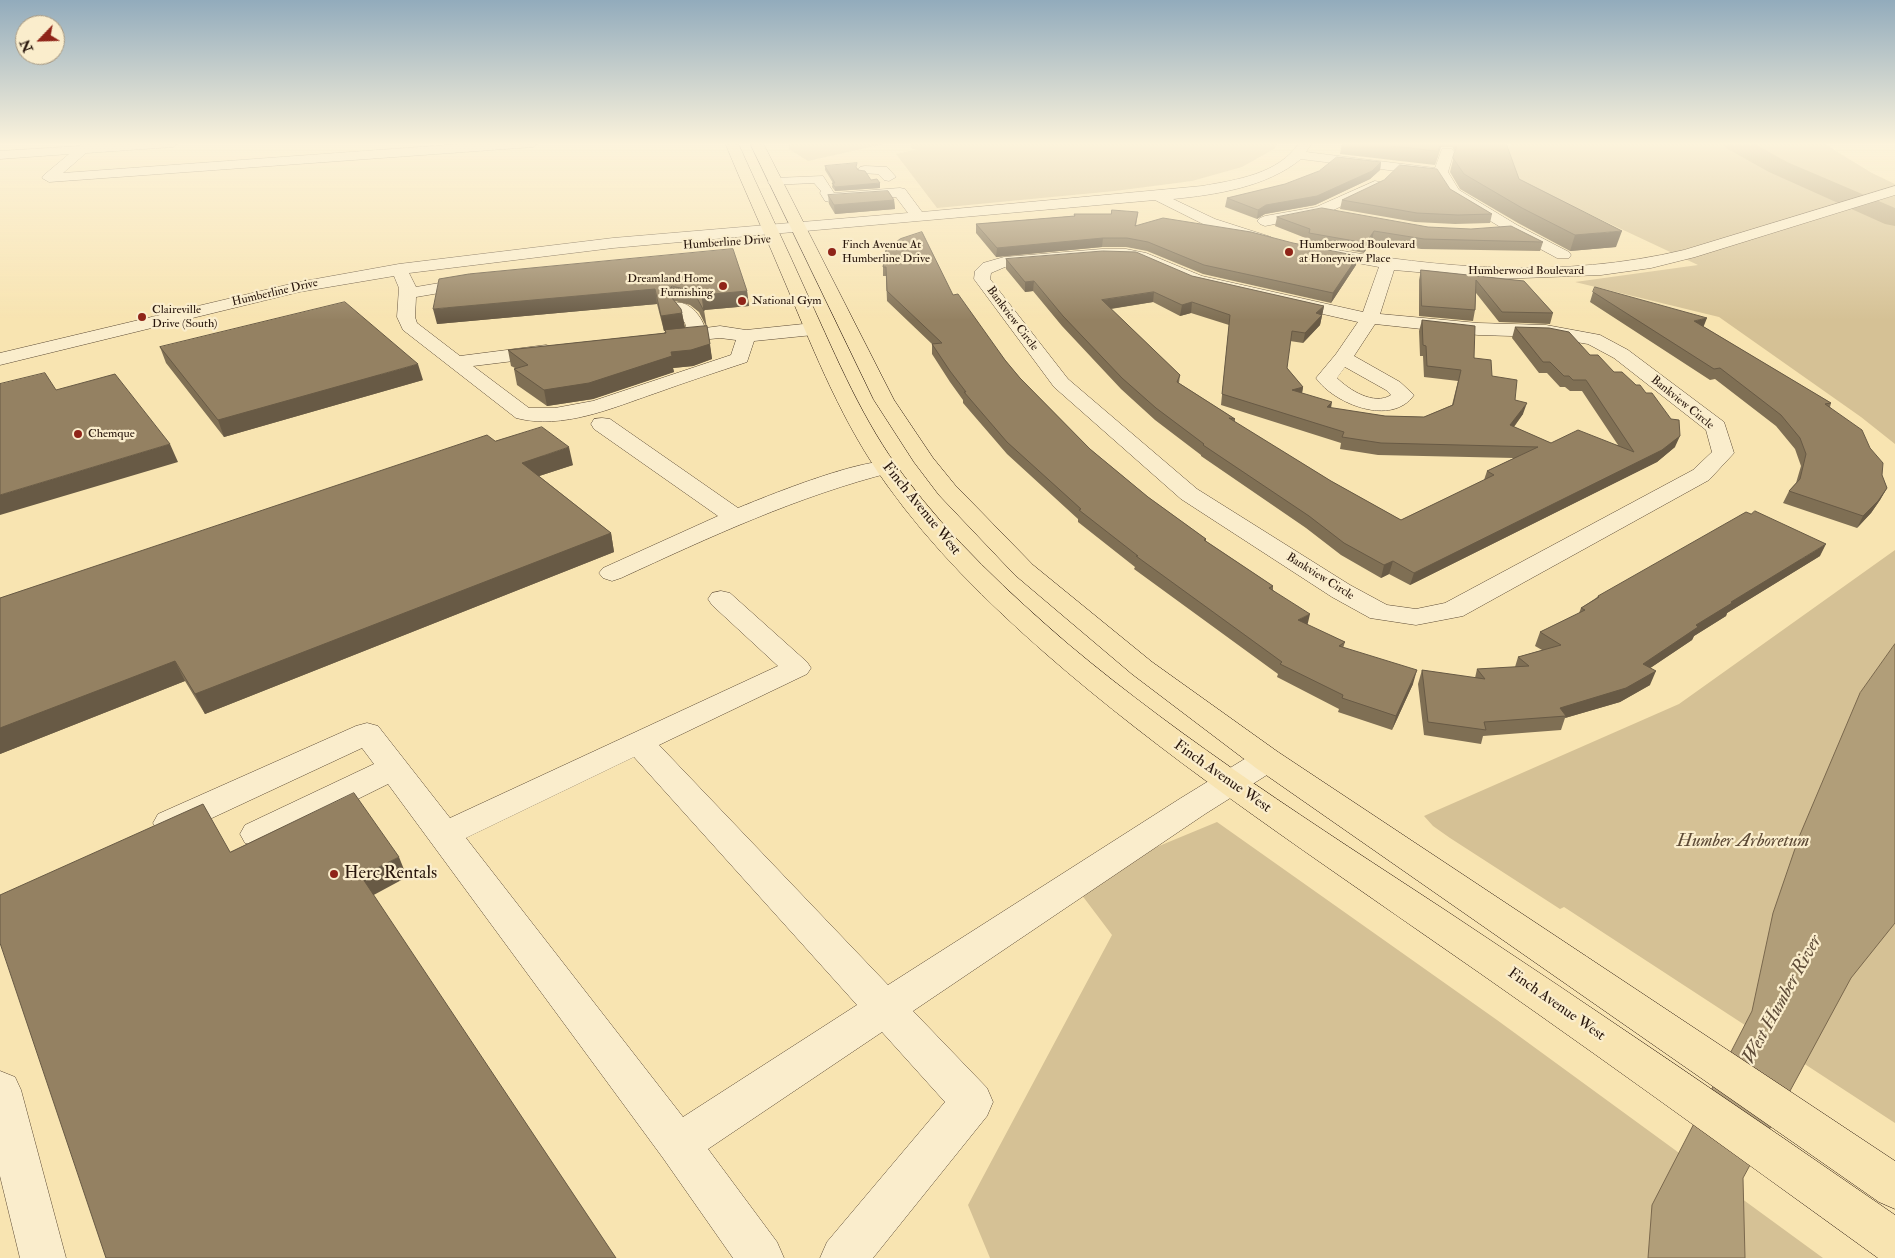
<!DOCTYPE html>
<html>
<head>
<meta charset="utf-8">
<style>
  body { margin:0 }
  #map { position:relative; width:1895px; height:1258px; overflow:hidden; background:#f8e4b1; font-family:"IM FELL Double Pica",serif }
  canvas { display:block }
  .north { position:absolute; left:15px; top:15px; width:50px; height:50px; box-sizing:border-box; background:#faedcc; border:1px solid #a6977f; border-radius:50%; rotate:246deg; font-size:14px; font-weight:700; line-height:20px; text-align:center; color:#28160c }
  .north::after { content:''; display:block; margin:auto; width:18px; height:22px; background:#8f2418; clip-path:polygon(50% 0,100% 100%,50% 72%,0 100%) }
</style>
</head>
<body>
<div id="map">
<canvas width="1895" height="1258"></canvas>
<div class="north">N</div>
</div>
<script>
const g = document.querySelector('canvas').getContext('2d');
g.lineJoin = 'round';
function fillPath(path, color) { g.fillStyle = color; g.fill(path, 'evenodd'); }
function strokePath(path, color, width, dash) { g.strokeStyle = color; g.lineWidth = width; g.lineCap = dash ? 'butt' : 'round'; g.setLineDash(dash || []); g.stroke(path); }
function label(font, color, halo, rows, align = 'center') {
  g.font = font + ' "IM FELL Double Pica",serif'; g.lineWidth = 4.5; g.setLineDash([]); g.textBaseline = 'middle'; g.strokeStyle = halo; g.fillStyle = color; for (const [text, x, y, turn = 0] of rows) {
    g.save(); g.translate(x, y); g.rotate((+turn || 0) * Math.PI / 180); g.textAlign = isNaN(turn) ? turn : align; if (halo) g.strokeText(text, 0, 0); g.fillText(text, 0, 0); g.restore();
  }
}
fillPath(new Path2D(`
  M789,143h99l-80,18 -19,-12z
  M918,143h360l-4,6 -32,18 -50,14 -77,10 -178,17 -41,-54 21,-5h-5l-2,-4z
  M1510,143h313l49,30 23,11v260l-34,-27 -142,-100 -144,-35 123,-17 -126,-59 -38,-13 -29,-26z
  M1895,550v573l-331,-216 -4,2 -110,-71 -17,-12 -9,-10 255,-112z
  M1217,822l280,198 326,238h-833l-22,-53 144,-270 -40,-53z`), '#d5c195');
const water = new Path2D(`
  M1895,644v279l-44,55 -108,200 2,80h-97l4,-53 100,-194 21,-98 26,-76 61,-144z`);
fillPath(water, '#b19e79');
strokePath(water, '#7a684d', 1);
fillPath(new Path2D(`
  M1722,143h31l34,19 108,46v18l-10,-2 -116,-52 -43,-24z`), '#b19e79');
const minor = new Path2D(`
  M82,143h97l-6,4 -87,6 -23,20 411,-30h65l-6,4 -484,35 -7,-4 2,-3 25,-21 -69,5v-8l79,-5z
  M1299,143h13l-6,9 129,16 7,-19h10l2,3 -6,20 11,18 58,35 52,27 2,3 -2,3h-12l-50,-27 -58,-35 -13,-20 -135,-17c-34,28 -86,36 -128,40l42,20 56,18 2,3 -2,3 -6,2 -60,-20 -50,-25 -542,48 -204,25 7,14 59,-10 6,1 2,4 -2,4 -6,1 -59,10 -1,20 2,6 43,33 86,-11 7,2 3,4 -3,4 -7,2 -73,9 56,42h26l38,-7 138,-46 5,-15 -16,-2 -49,5 -7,-2 -2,-4 2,-4 23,-3 -2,-7 -14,-16 3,-4c14,-3 27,12 31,25l15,-2 26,4 67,-7 7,2 2,4 -2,4 -7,2 -59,6 -7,21c-30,10 -61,20 -91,31 -44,15 -93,37 -140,25l-113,-88 -6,-13 2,-29 -5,-12 -95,16 -299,73v-12l299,-71 100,-18 214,-26 295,-25 -12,-16 -66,5 -5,-1 -5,-8 1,-2 -7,-8 -44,2 -2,-3 2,-3 5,-1 48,-2 11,17 66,-5 5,1 17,23 280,-26c34,-6 77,-12 97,-43z
  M865,166l22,1 9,10 -7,4 -5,-1 -6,-6 -18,-1 -2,-3 2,-3z
  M1375,181l5,1 2,3 -2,3 -55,26 -60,12 -5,-2 -3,-3 3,-3 5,-2 51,-9z
  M1895,186v9l-200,62 -44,11 -50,7 -104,4 -103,-9 -14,44 98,9 68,2 54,10 28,15 96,72 10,31 -25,27 -246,136 -47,9 -46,-7 -38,-21 -151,-98 -127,-112 -80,-108 1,-8 8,-8 21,-6 98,-8h24l20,4 56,23 161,36 16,-45 -65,-12 -2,-3 2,-3 6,-2c123,22 241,32 364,3zM1102,259l34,1 55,24 167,38 -22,32 -20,24c18,26 76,49 98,17l-14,-13 -46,-26 21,-32 103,11 68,2 42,7 26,14 92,72 6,22 -19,18 -248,133 -29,6 -29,-4 -37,-20 -153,-96 -129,-110 -78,-100 1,-6 14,-6zM1345,367l41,23 5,5c-17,11 -42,-5 -54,-17z
  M602,418l8,1 128,89c29,-12 128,-52 155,-46l3,5 -3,5c-95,24 -183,65 -272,106l-9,3 -9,-3 -4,-5 4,-5 115,-52 -124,-87 -3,-5 3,-5z
  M721,591l9,2 77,69 4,6 -4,6 -148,71 229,240 293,-187 75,-46 11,-3 11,3 5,8 -5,8 -73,46 -292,197 74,77 6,14 -6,14 -114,142h-53l7,-16 118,-140 -63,-70 -174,117 69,93 7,16h-51l-70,-100 -275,-374 -119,59 -12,3 -12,-3 -5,-9 5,-9 129,-61 -12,-16 -180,84 -12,3 -12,-3 -5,-9 5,-9 198,-88 11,-3 11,3 72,92 328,-152 -66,-61 -4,-6 4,-6zM634,757l223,248 -174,112 -217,-279z
  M0,1071l15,6 6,13 45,168h-46l-20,-82z`);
const major = new Path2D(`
  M725,143h13c23,52 48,103 71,155 28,61 54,124 95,178 47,63 105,117 164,168 118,99 249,182 377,266 151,100 301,202 450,305v43h-17c-151,-109 -302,-219 -456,-325 -129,-90 -259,-177 -377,-280 -58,-51 -113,-105 -158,-168 -44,-61 -71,-129 -100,-198 -20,-48 -42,-96 -62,-144z
  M750,143h13l131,257 39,58 22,27 78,80 119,97 126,90 617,409v48l-16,-7 -623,-434 -124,-94 -117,-99 -76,-80 -25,-33 -40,-62z`);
strokePath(minor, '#5c4a35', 1);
strokePath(major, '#28160c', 1);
fillPath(minor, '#faedcc');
fillPath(major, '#f8e4b1');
fillPath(new Path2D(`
  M1342,143h164l13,36 97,68 -46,4 -52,-28 -58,-34 -10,-17 5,-20 -3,-5h-11l-6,18 -95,-11z
  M1381,162l-1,8 -10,9 -55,26 -50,9 -8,5 -32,-12 2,-9z
  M825,166l32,2 23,20 -45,3 -3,-4 1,-4 -8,-13z
  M1450,189l42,25 -2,9 -35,1 -40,-2 -75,-13 2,-9z
  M828,195l66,5 1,9 -60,5 -6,-10z
  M1138,212l-2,14 220,39 -25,38 -128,-29 -56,-23 -21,-4h-24l-106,10 -20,-24v-9l98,-8v-2h37z
  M1277,217l151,10 115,15 -3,9 -119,-2 -49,-9 -8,13 -56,-11v-3l-33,-13z
  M886,250l67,45 52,65 15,18 70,71 58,48 58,42v2l67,45v4l34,35 38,17 -2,6 70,36 -21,46 -54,-18 1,-3 -62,-32 1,-3 -144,-105 1,-2 -57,-45v-3l-71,-65 -44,-51v-3l-13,-18 -18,-28v-10l-45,-43 -1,-25h-3v-9z
  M1006,259l186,17 132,30 -4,19 -17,18 -13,-2 -3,27 16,19 -1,6 29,15 54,8 39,1 28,-12 6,-24 -34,-4 -1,-21h-3l-1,-25 3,-11 52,38 41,42 8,14 -9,13 37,16 67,2 -36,-54h-12l-5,-4h-5l-13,-14h-8l-27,-35 3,-11 160,120 -18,15 -247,123 -21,-11 -8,4 -40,-23 -35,-27 -105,-72v-1l-46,-35 -34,-31 -59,-63 -29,-35 -8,1 -19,-23zM1153,302l27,14 11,-3 38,12 -8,80 120,38 -1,6 38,6 136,3 -27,13 -3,9 -83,40 -70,-39 -96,-59v-3l-56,-36 1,-8 -69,-66z
  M1421,270l103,11 29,32 -3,11 -51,-2 -23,-29 -1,17 -2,11 -54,-5v-36z
  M469,274l278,17 2,15 -45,4 8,49 -19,7 -20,2 1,4 -81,27 -46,7 -30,-21 -3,-16 1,-1 -4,-2 -3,-16 157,-17v-2h-1l-7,-27 -220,20zM675,301l15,4 9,7 7,14 -21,2 -3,-15z
  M1593,292l111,35 127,76 -1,4 52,68 5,13 -7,12 -9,13 -14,15 -74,-25 6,-12 7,-8 5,-17 -6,-17 -19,-23 -61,-47 -5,1 -120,-78z
  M160,347l263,33 -199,57 -58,-74z
  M495,441l78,24 -34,11 72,57 3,19 -409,162 -20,-33 -185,73v-156z
  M1820,556l-93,57 -1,3 -32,20 -2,4 -42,28v17l-30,17 -55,16 -4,12 -78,6 -2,8 -57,-9 -6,-51 4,-14 53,8 2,-9 38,-2 3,-10 24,-7 -7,-4 5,-14 39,-19 2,-5 15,-10 2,-2z`), '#7f6f54');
fillPath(new Path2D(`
  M1441,143h1l-1,4 -6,18z
  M1381,162l-1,8 -10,9 -55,26 -50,9 -8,5 1,-9 8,-5z
  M880,183v5l-45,3v-4z
  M894,200l1,9 -60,5 -1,-9z
  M1374,231l-2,9 -8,13 2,-10z
  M1622,231l-6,16 -46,4 5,-16z
  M1103,238l-1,9 -106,10 1,-9z
  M1358,256l-2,9 -25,38 2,-10z
  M1034,281l-1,10 -8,1v-10z
  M672,286l2,15 -7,-9z
  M655,289l2,15 -220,20 -4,-15z
  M747,291l2,15 -45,4 -2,-15z
  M1154,292l-1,10 -51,8v-10z
  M1192,302l-1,11 -11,3 2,-11z
  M1324,306l-4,19 -17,18 2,-10 11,-20z
  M682,313l3,15 -21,3 -3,-15z
  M1707,318l-4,10 -9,-7z
  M710,344l2,15 -19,7 -20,2 1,4 -81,27 -46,7 -3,-16 127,-38z
  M418,364l5,16 -199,57 -6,-17z
  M1303,387l-2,12 -9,-9z
  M1332,402l-2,12 -3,-7z
  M1527,403l-4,11 -17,23 4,-12z
  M1680,436l-5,11 -18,15 -247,123 4,-12z
  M170,444l8,18 -178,53v-20z
  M569,447l4,18 -46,15 -5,-17z
  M1887,488l-7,12 -9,13 -14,15 6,-12z
  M611,533l3,19 -409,162 -10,-20z
  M1826,544l-6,12 -93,57 -1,3 -32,20 -2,4 -55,37 6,-13 53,-39 35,-23z
  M1393,561l-4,13 -8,4 3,-13z
  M1310,614l-3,13 -9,-7z
  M175,661l10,20 -185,73v-26z
  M1417,670l-4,14 -21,46 4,-14z
  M1656,671l-6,14 -30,17 -55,16 1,-2 -6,-8z
  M399,857l8,20 -37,20 -9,-21z`), '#685a45');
const building = new Path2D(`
  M1368,143h73l-3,8z
  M1458,143h48l13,36 103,52 -47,4 -53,-27 -58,-34 -11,-16z
  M1337,157l44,5 -9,9 -55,25 -51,9 -8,5 -31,-12 58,-14 34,-13z
  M857,163l-1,4 2,3 7,1 6,9 6,-1 3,4 -45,4 -3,-4h3l-10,-17z
  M1400,165l37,4 13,20 42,25 -34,1 -41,-2 -75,-13 42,-20z
  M888,191l6,9 -60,5 -6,-10z
  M1322,208l106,19 43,2 40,-3 32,16 -119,-3 -50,-8 -8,12 -57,-10 1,-4 -33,-12z
  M1112,210l26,2 -3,14 28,-8 88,14 42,11 65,13 -25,37 -129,-28 -56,-23 -21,-4h-24l-106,10 -21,-24 99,-8 -1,-2h37z
  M922,232l31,63 5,-1 47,66 15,18 70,71 58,48 58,42 -2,1 69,46 -4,2 41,26 -12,6 47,22 -6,4 78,24 -21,46 -54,-18 1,-3 -63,-31 2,-2 -146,-106h2l-59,-46 2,-1 -74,-67 -43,-50h2l-16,-21 -18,-27 10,-1 -55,-52 -1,-24h-3l3,-17 14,-11z
  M733,249l14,42 -45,4 2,16 -7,-13 -9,-8 -16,-4 -5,6 14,17 1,4 -21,3 -6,-27 -222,20 6,-30 30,-5z
  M1103,251l33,1 56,24 132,30 -8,7 6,2 -17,18 -13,-2 -5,37 16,19 -11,3 40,12 -5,5 58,9 39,1 29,-12 8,-35 -34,-4 -1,-20 -3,-1 -1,-25 53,6 -1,32 17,2 1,16 25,4 -2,20 12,3 -17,22 41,18 27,-13 56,22 -48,-72h-13l-4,-4h-5l-14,-14h-7l-28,-35 34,1 20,4 21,23h8l16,17h8l14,13h4l6,8h6l19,26 8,1 1,16 -18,14 -248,123 -21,-12 -9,4 -40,-22 -35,-27 -106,-71 1,-1 -48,-36 -34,-30 -59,-62 -29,-35 -9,1 -19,-23zM1154,292l28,13 10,-3 38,13 -8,79 122,38 -2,5 39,6 157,4 -51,24 7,4 -93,45 -70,-39 -102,-63 6,1 -58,-37 3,-7 -78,-75z
  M1421,270l103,11 29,32 -51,-1 -26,-32 -1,30 -53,-4z
  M1595,287l112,31 -13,3 137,82 -6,1 37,26 8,18 13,15 -1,12 5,13 -9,13 -15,15 -74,-25 11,-12 6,-25 -6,-16 -19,-23 -61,-47 -6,1 -121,-77z
  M345,302l73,62 -200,56 -58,-73z
  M707,326l3,18 -19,6 -20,2 1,4 -83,27 -45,7 -30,-21 14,-4 -20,-15 158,-17 -1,-3z
  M45,373l11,17 59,-16 55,70 -170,51v-111z
  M542,427l27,20 -47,16 89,70 -416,161 -20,-33 -175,67v-130l487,-163 8,6z
  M1755,511l71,33 -95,58 1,1 -36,22 2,2 -55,37 13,7 -30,17 -66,20 6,8 -82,6 2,8 -58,-8 -6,-52 63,9 -8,-10 52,-3 -11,-9 43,-12 -21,-13 45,-22 -4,-2 18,-11 -1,-1 148,-84 5,2z
  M354,793l45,64 -38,19 255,382h-510l-106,-315v-48l203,-91 27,48z`);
fillPath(building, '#948162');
strokePath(building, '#685a45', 1);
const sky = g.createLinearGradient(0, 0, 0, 320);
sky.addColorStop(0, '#92abbc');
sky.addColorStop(0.45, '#fcf3dc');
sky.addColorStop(1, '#fcf3dc00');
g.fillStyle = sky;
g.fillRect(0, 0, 1895, 320);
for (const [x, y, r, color] of [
  [832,252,5,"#8f2418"],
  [1289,252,5,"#8f2418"],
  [723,286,5,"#8f2418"],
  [742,301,5,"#8f2418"],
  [142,317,5,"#8f2418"],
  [78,434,5,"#8f2418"],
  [334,874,5,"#8f2418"]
]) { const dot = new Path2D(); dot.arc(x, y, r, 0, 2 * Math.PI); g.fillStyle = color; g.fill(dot); strokePath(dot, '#faedcc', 2); }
label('12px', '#28160c', '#faedcc', [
  ["Humberline Drive",727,243,-4],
  ["Humberwood Boulevard",1526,271],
  ["Humberline Drive",275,293,-13],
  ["Bankview Circle",1012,319,53],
  ["Bankview Circle",1682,403,39],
  ["Bankview Circle",1320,577,32]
]);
label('12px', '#28160c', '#faedcc', [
  ["Finch Avenue At",842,245],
  ["Humberline Drive",842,259],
  ["Humberwood Boulevard",1299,245],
  ["at Honeyview Place",1299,259],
  ["Dreamland Home",713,279,"right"],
  ["Furnishing",713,293,"right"],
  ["National Gym",752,301],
  ["Claireville",152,310],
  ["Drive (South)",152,324],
  ["Chemque",88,434]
], 'left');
label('15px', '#28160c', '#faedcc', [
  ["Finch Avenue West",921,509,51],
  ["Finch Avenue West",1222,777,35],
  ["Finch Avenue West",1556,1005,35]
]);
label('italic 18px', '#5c4935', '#faedcc', [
  ["Humber Arboretum",1743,842]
]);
label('18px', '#28160c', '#faedcc', [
  ["Herc Rentals",344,874]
], 'left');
label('italic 19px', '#5f4c38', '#faedcc', [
  ["West Humber River",1783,1000,-61]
]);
</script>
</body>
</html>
